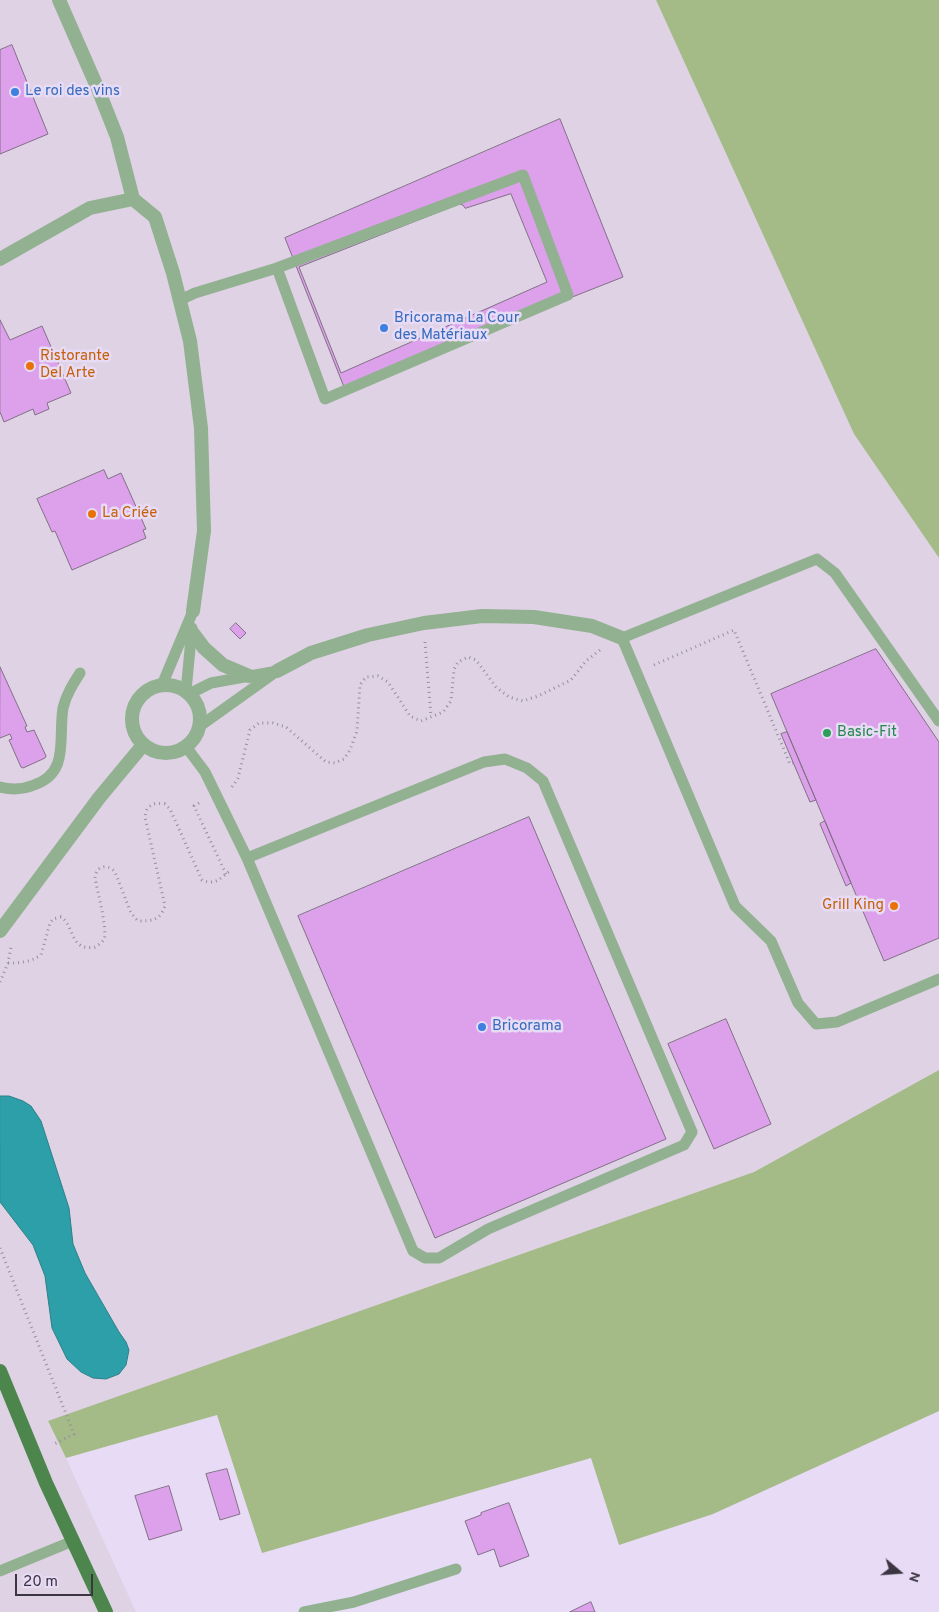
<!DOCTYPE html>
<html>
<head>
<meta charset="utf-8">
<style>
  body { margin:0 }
  #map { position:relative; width:939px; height:1612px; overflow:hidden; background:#e7dbf6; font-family:Overpass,sans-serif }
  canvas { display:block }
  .north { position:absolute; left:874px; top:1547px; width:50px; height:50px; -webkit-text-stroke:4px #e7dbf6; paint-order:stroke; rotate:108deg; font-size:14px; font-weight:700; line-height:20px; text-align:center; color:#3b3641 }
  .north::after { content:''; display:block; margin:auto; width:18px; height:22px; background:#3b3641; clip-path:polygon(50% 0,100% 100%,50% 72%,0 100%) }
  .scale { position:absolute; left:15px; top:1574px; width:78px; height:22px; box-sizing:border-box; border:2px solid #3b3641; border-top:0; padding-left:6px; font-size:15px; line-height:18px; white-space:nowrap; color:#3b3641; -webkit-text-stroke:4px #e7dbf6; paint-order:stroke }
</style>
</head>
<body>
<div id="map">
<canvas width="939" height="1612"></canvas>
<div class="north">N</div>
<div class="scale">20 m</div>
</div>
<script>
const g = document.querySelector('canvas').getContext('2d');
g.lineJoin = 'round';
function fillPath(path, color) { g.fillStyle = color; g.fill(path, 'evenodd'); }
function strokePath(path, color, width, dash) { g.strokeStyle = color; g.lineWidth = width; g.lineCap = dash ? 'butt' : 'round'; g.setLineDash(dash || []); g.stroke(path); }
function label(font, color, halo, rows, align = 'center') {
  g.font = font + ' Overpass,sans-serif'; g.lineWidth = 5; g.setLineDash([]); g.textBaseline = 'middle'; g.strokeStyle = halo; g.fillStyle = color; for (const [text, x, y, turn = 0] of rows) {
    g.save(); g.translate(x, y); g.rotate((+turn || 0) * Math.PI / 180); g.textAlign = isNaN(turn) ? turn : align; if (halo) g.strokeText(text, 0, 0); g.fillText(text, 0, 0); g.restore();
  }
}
fillPath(new Path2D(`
  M0,0h656l198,434 85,124v512l-185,102 -706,250 18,36 70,154h-136z`), '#dfd2e5');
fillPath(new Path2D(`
  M656,0h283v558l-85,-124z
  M939,1070v341l-226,103 -94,31 -28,-87 -329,95 -45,-138 -151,43 -18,-37 706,-249z`), '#a4bb87');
const water = new Path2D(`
  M0,1096h9l14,5 8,5 10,15 28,87 4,36 12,29 34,59 7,10 3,8 -3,15 -7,9 -13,5 -13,-1 -12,-6 -14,-13 -15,-31 -7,-52 -12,-31 -33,-43z`);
fillPath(water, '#2c9fa8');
strokePath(water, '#308089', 1);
const building = new Path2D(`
  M12,45l36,89 -48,20v-104z
  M560,119l63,158 -279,110 -59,-149z
  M511,194l36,88 -206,91 -42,-106 160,-63 4,1 2,3z
  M0,320l10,20 32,-14 29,67 -24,10 2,6 -14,6 -2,-6 -29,13 -4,-10z
  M104,470l4,9 13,-6 25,56 -3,1 3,8 -74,32 -17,-39 -3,1 -15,-33z
  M236,623l10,10 -6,6 -10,-10z
  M876,649l63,93v196l-55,23 -113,-267z
  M0,667l27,59 -2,1 2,5 7,-2 12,26 -1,2 -22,10 -2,-1 -12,-27 3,-1 -2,-5 -10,4z
  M787,732l29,68 -6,2 -29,-68z
  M529,817l137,322 -231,99 -137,-322z
  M825,821l26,62 -5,3 -26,-62z
  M726,1019l45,105 -57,25 -46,-105z
  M227,1469l13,45 -20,6 -14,-46z
  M169,1486l13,44 -33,10 -14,-44z
  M509,1503l20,53 -29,11 -6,-18 -16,6 -13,-34 16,-6v-2z
  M591,1602l4,10h-25z`);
fillPath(building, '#dda0eb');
strokePath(building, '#827186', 1);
strokePath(new Path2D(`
  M425,642l6,74
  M654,665l80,-35 56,134 4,-1
  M232,787l6,-9 12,-48 9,-7h14l13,4 40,35 9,1 9,-4 6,-9 7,-19 3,-46 6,-8 12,-1 10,6 22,34 11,5 22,-9 8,-11 3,-32 4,-7 10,-5 8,3 20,27 13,10 14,4 15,-5 33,-16 15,-19 14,-11
  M199,803l-5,3 32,68
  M8,963c13,0 22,-1 33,-8l9,-32 3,-4 8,-2c10,6 10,22 19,28 4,3 10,3 15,2 3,-2 7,-4 9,-8 4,-8 -7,-50 -9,-61 1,-12 12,-15 20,-6l16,41 7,8c15,0 22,-1 27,-15l-20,-89c1,-12 9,-15 20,-13l5,5 32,71c14,6 18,-2 29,-10
  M0,982l8,-19 3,-16
  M0,1248l74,186 -22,11`), '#978ea2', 3, [1, 4]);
strokePath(new Path2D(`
  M180,300l15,-7 82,-25 246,-93 45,120 -243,104 -48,-131
  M162,685l31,-74
  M186,691l6,-63
  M189,694l22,-11 61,-11
  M939,721l-104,-148 -18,-14 -195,79 113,268 36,35 27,62 18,21 21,-2 102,-43
  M200,726l77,-55
  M187,748l18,24 42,86 166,393 12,7h14l49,-29 196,-84 8,-13 -149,-351 -16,-13 -22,-9 -21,3 -237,96
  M0,787c11,3 24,2 34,-2 36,-12 24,-47 29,-77 3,-13 10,-24 17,-35
  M0,1571l73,-30
  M304,1612l50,-10 102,-33`), '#92b191', 11);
strokePath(new Path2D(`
  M59,0l39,89 19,48 16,62 22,18 18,56 17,68 11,87 3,103 -11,80
  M0,259l90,-51 43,-9
  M192,632l12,16 19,17 26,11
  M277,671l34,-18 57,-18 56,-12 58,-7 52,1 58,9 30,12
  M132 719a34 34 0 1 1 68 0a34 34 0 1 1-68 0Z
  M0,931l99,-133 44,-53`), '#92b191', 14);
strokePath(new Path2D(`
  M0,1371l46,112 60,129`), '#4d864d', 14);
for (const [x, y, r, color] of [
  [15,92,5,"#3f7fe0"],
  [384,328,5,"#3f7fe0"],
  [30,366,5,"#e8710a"],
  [92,514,5,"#e8710a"],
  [827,733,5,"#2e9e5b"],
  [894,906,5,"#e8710a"],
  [482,1027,5,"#3f7fe0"]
]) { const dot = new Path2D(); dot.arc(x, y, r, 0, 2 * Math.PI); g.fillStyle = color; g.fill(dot); strokePath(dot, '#e7dbf6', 2); }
label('15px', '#366cbe', '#e7dbf6', [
  ["Le roi des vins",25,92],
  ["Bricorama La Cour",394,319],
  ["des Matériaux",394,336],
  ["Bricorama",492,1027]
], 'left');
label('15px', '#c56008', '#e7dbf6', [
  ["Ristorante",40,357],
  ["Del Arte",40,374],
  ["La Criée",102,514],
  ["Grill King",884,906,"right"]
], 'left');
label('15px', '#27864d', '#e7dbf6', [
  ["Basic-Fit",837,733]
], 'left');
</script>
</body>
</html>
